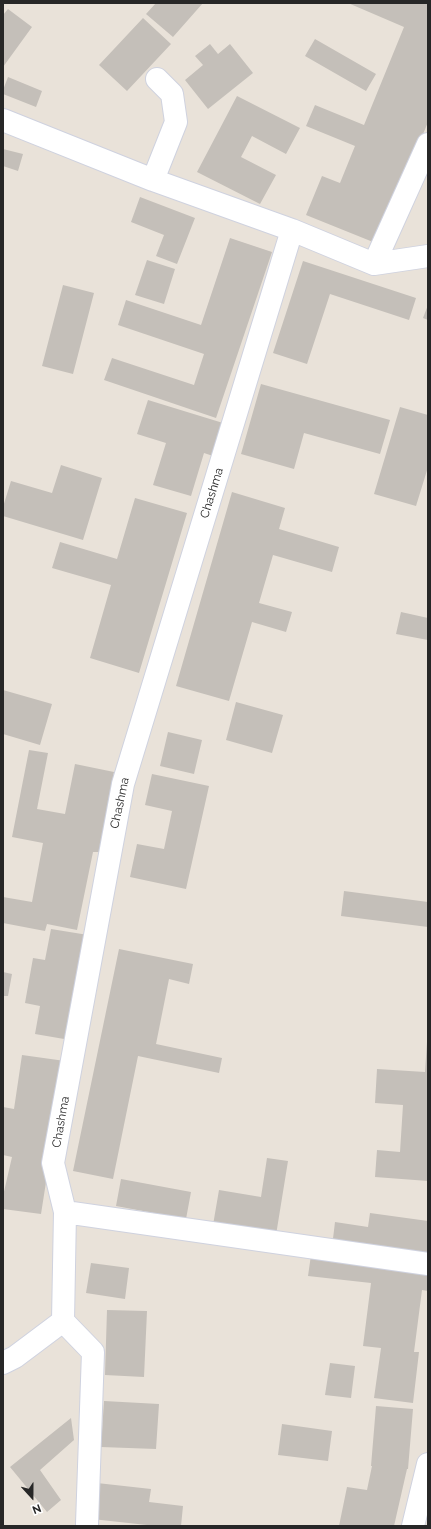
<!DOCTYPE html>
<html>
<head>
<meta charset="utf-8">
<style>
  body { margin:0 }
  #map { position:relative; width:431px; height:1529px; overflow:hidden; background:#e9e2d9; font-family:Raleway,sans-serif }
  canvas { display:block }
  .frame { position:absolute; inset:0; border:4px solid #272727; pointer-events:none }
  .north { position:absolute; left:12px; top:1477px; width:40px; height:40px; -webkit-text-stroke:3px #fff; paint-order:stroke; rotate:159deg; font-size:11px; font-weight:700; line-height:16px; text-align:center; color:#272727 }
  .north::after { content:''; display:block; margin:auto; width:14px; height:18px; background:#272727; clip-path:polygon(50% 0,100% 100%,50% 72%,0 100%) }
</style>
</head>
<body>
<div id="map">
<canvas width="431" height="1529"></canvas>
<div class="frame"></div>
<div class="north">N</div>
</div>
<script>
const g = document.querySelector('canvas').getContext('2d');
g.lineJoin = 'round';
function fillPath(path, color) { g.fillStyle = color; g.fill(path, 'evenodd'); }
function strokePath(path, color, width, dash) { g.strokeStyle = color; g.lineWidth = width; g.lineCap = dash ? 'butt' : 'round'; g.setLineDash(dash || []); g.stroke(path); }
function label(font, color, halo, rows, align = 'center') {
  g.font = font + ' Raleway,sans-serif'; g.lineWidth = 3.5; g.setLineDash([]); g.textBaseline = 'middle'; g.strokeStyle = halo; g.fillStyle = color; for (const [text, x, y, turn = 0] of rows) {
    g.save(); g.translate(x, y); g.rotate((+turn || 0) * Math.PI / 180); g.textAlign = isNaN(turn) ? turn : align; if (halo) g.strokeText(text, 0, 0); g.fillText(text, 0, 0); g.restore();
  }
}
fillPath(new Path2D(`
  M156,3h47l-30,34 -27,-23z
  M348,3h80v119l-50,122 -72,-29 16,-39 18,7 15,-37 -49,-20 9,-21 49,20 40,-98z
  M8,9l24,18 -29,40v-52z
  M143,18l28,26 -44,47 -28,-26z
  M315,39l61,35 -10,17 -61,-35z
  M210,44l8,10 12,-10 23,29 -45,36 -23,-29 18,-15 -8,-9z
  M8,77l34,14 -6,16 -33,-13v-4z
  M237,96l63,32 -14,26 -34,-18 -11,21 35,18 -16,29 -63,-32z
  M3,149l20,5 -5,17 -15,-5z
  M140,197l55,21 -18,46 -21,-8 8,-21 -33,-13z
  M230,238l42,14 -56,166 -112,-38 8,-22 82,27 10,-31 -86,-29 8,-25 75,25z
  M147,260l28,9 -11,35 -29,-9z
  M303,261l113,37 -7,22 -79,-26 -23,70 -34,-11z
  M63,285l31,8 -21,81 -31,-8z
  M428,305v15l-5,-2z
  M261,384l129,36 -10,34 -76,-21 -10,36 -53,-15z
  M148,400l75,23 -10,33 -9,-3 -13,43 -38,-11 13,-42 -29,-9z
  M400,407l28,8v52l-12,39 -42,-12z
  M61,465l41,13 -19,62 -80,-24v-9l8,-26 41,12z
  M232,492l53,16 -6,21 60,18 -7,25 -59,-17 -14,48 33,9 -6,20 -34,-10 -23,79 -53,-15z
  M135,498l52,15 -48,160 -49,-15 21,-73 -59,-17 8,-26 57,17z
  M401,612l27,6v22l-32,-6z
  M3,690l49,14 -12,41 -37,-11z
  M236,702l47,13 -11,38 -46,-13z
  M168,732l34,8 -8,34 -34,-8z
  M29,750l19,3 -11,56 28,5 10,-50 39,8 -15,80h-6l-16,78 -30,-6 -2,7 -42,-8v-26l29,5 11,-59 -31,-6z
  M152,774l57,12 -23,103 -56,-12 7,-33 27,5 8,-38 -27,-6z
  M344,891l84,11v25l-87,-11z
  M51,929l37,6 -18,105 -35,-6 5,-28 -15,-3 8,-45 12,2z
  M119,949l74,15 -4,20 -20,-5 -13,65 66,14 -3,15 -81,-17 -25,123 -40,-8z
  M3,972l9,2 -4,22h-5z
  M427,1042h1v139l-53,-4 2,-27 23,2 3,-47 -28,-2 2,-34 48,3z
  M22,1055l43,6 -24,153 -38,-5v-13l9,-39 -9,-2v-48l11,2z
  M267,1158l21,3 -12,74 -63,-10 6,-35 42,7z
  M121,1179l70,13 -5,27 -70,-13z
  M370,1213l58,8v38l-96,-12 3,-25 33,5z
  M311,1255l117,15v21l-6,-1 -8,62h5l-6,51 -39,-5 7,-50 -18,-2 8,-63 -63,-7z
  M91,1263l38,5 -4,31 -39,-6z
  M107,1310l40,1 -3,66 -39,-2z
  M330,1363l25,3 -4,32 -26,-3z
  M104,1401l55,3 -3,45 -55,-2z
  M376,1406l37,3 -5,60h-1l-13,57h-55l8,-39 20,3 5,-24h-1z
  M71,1418l3,22 -34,30 21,30 -14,12 -37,-45z
  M282,1424l50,7 -4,30 -50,-6z
  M97,1483l54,6 -2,13 34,4 -2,20h-25l-64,-7z`), '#c4bfb9');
const minor = new Path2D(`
  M3,120l150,60 139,50 82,34 54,-8
  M153,180l23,-58 -4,-28 -15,-15
  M374,264l54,-120
  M65,1212l363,52
  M63,1321l30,31 -6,172
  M3,1363l12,-6 48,-36 2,-109 -12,-49 70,-379 169,-554
  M413,1526l15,-62`);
strokePath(minor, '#cfd2df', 24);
strokePath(minor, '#fff', 22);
label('12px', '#272727', '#fff', [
  ["Chashma",212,493,-73],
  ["Chashma",120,803,-78],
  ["Chashma",61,1122,-80]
]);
</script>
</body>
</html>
